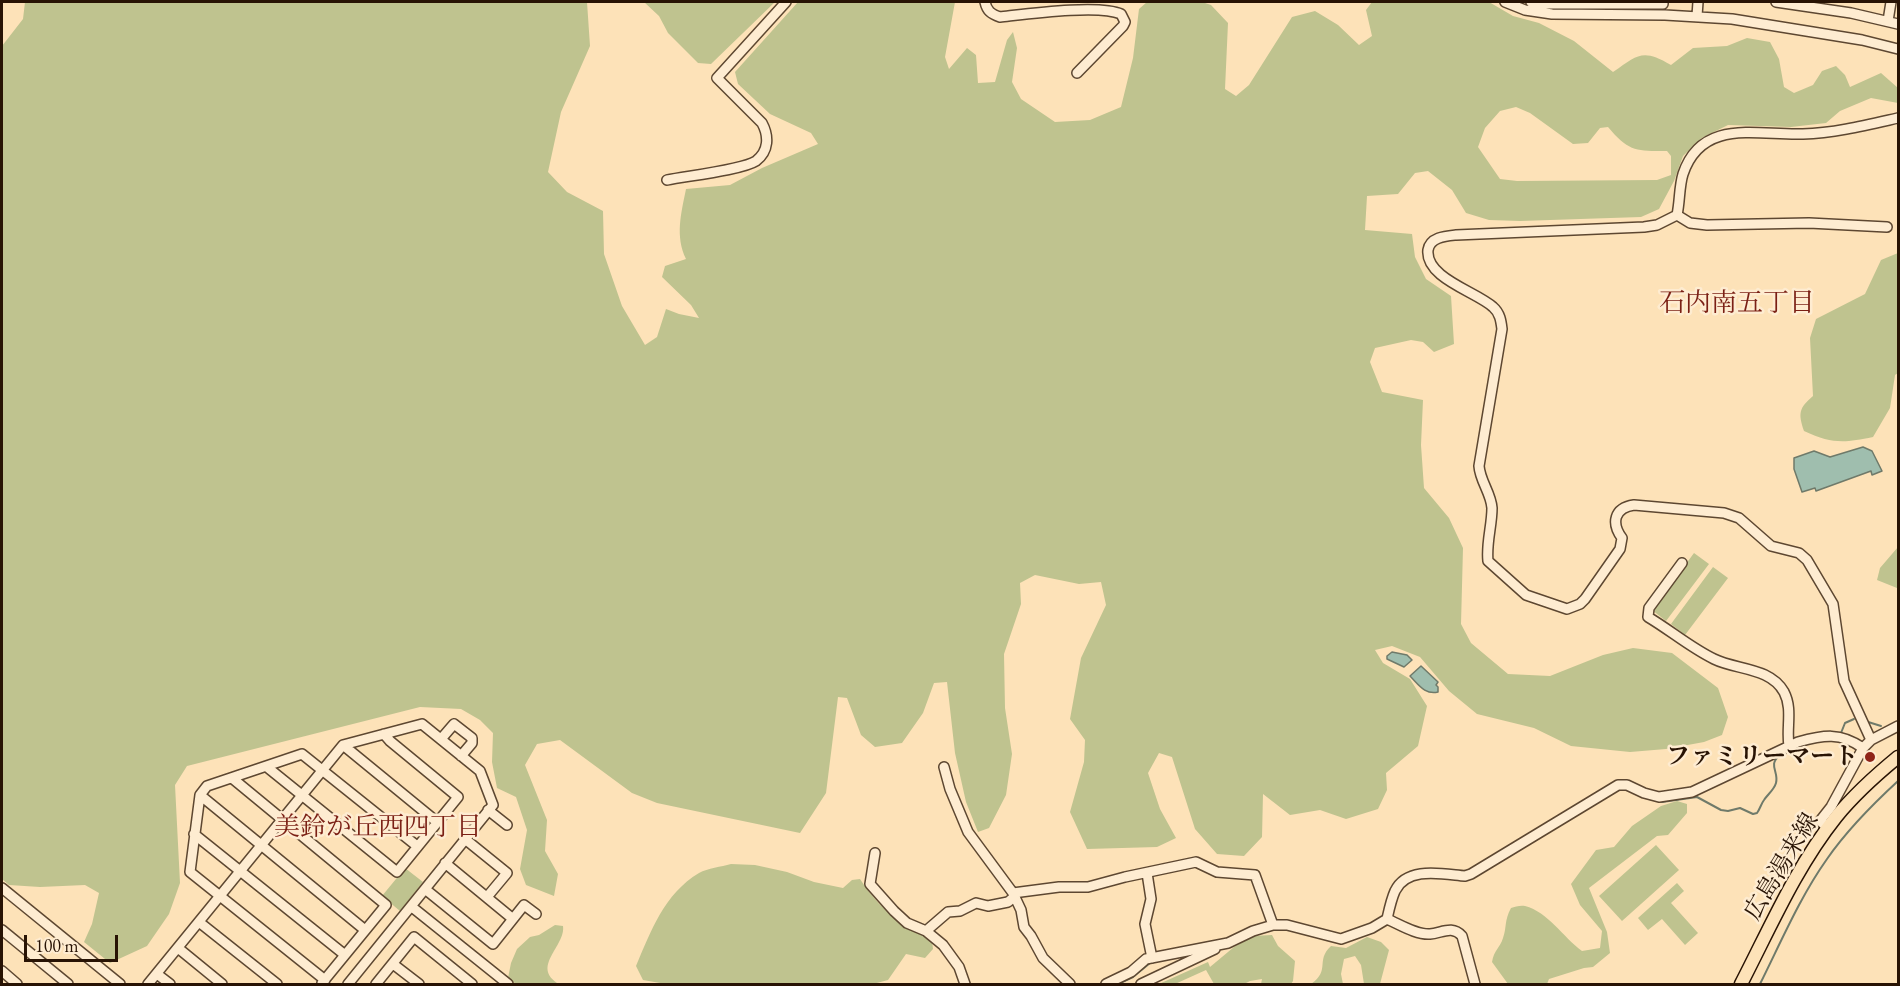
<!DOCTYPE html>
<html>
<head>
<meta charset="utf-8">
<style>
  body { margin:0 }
  #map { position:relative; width:1900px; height:986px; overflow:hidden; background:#fde2b8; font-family:"EB Garamond",serif }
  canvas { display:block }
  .frame { position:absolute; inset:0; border:3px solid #281304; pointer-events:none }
  .scale { position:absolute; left:24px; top:935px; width:94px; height:27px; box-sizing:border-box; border:3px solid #281304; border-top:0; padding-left:8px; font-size:18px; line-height:21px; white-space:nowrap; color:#281304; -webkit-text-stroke:4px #feecd1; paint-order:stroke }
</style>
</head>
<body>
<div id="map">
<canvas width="1900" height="986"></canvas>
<div class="frame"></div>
<div class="scale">100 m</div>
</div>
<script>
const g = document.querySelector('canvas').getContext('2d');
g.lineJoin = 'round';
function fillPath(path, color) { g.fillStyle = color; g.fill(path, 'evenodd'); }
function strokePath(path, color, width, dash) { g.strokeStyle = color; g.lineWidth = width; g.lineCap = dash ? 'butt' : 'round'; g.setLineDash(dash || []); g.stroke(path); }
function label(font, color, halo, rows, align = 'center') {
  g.font = font + ' "EB Garamond","Noto Serif JP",serif'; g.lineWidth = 5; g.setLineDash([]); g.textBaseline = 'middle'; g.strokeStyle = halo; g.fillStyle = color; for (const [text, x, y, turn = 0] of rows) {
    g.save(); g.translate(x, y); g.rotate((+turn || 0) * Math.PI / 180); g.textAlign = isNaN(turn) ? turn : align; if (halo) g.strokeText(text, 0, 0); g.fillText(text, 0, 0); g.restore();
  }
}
fillPath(new Path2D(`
  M25,2h562l3,44 -29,66 -13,60 19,20 36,19 1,43 18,52 23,39 12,-8 9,-28 13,5 20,4 -8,-13 -29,-28 3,-11 21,-7c-11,-23 -5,-45 0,-70l44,-4 32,-17 56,-24 -7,-11 -41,-19 -32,-30 -3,-12 63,-70h157l-10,55 4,12 18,-21 9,7 2,28 17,-1 12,-42 6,-8 4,16 -5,34 9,17 34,23 35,-2 31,-13 12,-49 6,-49 8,-7h55l9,3 17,18 -3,66 11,7 13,-11 43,-68 23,-6 23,14 21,20 13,-9 -6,-26 6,-8h117l24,14 26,7 35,18 39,31c25,-17 29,-24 58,-7l22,-17 34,-2 20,-8 23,4 9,17 5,28 10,6 19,-8 9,-14 14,-5 9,9 5,12 31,-14 17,15v15l-27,-5 -31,13 -14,12 -35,4 -63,-2 -26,13 -19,18 -9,25 -15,28 -18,8 -121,4 -31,-1 -23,-7 -14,-23 -24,-19 -13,2 -17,21 -31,2 -2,34 47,4 3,23 11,22 25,17 3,48 -20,8 -11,-10 -12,-2 -36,8 -5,14 12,30 41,8 -2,45 3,43 25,30 14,30 -2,76 10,19 37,31 42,2 53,-21 30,-7 39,5 46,35 10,29 -6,18 -18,7 -38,7 -36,3 -59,-6 -37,-18 -57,-14 -28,-23 -29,-34 -28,-11 -17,4 8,13 27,16 17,27 -9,40 -32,27 1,17 -9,19 -32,10 -26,-9 -30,5 -27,-21 -1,43 -18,19 -27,-2 -22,-25 -23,-72 -13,-4 -11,20 12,36 16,29 -19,9 -70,2 -17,-37 14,-50 1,-22 -15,-21 11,-61 25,-53 -5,-23 -22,2 -44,-9 -15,8 1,21 -17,50 1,54 7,46 -6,41 -17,33 -11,4 -12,-30 -11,-49 -8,-71 -13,1 -11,30 -21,30 -27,4 -14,-12 -14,-37 -9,-1 -12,96 -26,40 -143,-30 -25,-10 -72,-53 -23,4 -12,21 22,55 -2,31 13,23 -4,22 -28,-11 -6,-16 7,-39 -11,-33 -19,-9 -5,-26 1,-29 -13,-13 -19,-11 -41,-2 -233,59 -12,19 5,98 -11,31 -22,32 -37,17 -26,-21 8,-18 7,-31 -14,-8 -45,2 -31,-2 -7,-6v-833l21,-27zM1516,107l14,6 43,31 15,-1 12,-15 8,-1c21,25 28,24 59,24l4,5v19l-14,5 -140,1 -17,-2 -22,-32 7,-19 15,-17z
  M644,2h131l-64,62 -13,-1 -30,-30 -9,-17z
  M1898,253v120l-3,2 -5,33 -17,29c-29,6 -41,7 -69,-6 -6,-18 -5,-23 9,-35l-3,-58 6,-19 49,-25 16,-34z
  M1898,547v40l-1,1 -20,-8 3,-12z
  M1694,553l15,11 -43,57 -14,-11z
  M1713,567l15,11 -43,57 -14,-11z
  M1677,801l10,3v9l-19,22 -11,1 -68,52 18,44 3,21 -17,14 -9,1 -35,11 -2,5h-39l-16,-22c2,-12 8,-14 11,-24 4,-11 1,-17 8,-30 4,-1 9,-3 14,-2 23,6 38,31 57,45l18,-3 2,-17 -22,-26 -9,-21 25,-34 18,-3 18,-21 29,-20z
  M1656,845l23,25 -57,51 -23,-25z
  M731,864l24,1 32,7 27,10 29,6 9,-8 8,-1c10,16 27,35 43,44 11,6 19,10 29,18l1,8 -8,9 -19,-4 -18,26 -15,4h-207l-23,-4 -7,-14c15,-35 28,-72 63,-93 9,-5 22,-6 32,-9z
  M405,868l18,14 -23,29 -18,-15z
  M1677,883l7,8 -13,12 27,30 -13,12 -23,-26 -14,11 -10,-12z
  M555,925l8,1c3,20 -33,41 -4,58h-43l-8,-6 3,-15 6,-14 13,-12 9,-2z
  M1272,935l6,11 17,15 -2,20 -2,3h-30l1,-5 -12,2 -6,3h-30l-8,-14 -31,14h-16l49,-22 2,5 24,-20 19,-11z
  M1367,937l14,5 8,8 -9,34h-16l-3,-19 -6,-9 -11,3 -3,15 2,10h-32c20,-14 4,-23 20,-38l15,2z`), '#bfc38f');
const water = new Path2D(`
  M1863,447l9,4 10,20 -10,4 -1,-4 -55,20 -1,-3 -13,4 -8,-23v-11l20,-7 16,6z
  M1392,652l15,3 5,5 -8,7 -17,-8v-3z
  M1421,666l17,16 -2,3 2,2v5c-13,3 -19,-7 -28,-16z`);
fillPath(water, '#9fbeae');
strokePath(water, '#6f7a6a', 1.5);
strokePath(new Path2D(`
  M1865,721l16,5
  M1841,733l4,-10 9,-4
  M1643,797l19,5 35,-5 24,13 7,1 12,-3 13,6 4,-1c3,-4 4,-9 7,-13 4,-6 10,-10 12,-17 3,-11 -8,-18 3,-27
  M1118,984l15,-7 17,-14
  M1760,984c21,-42 40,-87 67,-125 20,-29 46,-55 71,-78`), '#6f7a6a', 2);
const minor = new Path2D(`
  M985,2c2,9 6,12 15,15 27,-3 99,-13 121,-3l4,8 -2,4 -46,47
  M1505,2l20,8 27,4 113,1 67,4 130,21 36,9
  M1531,2l14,2h118v-2
  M1776,2l75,11 47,11
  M1697,16l1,-14
  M1888,21l3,-19
  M667,180c19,-4 75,-10 89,-19 13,-10 13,-25 6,-38l-45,-45 69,-76
  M1677,215l-20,10 -13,2 -188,8c-10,1 -26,2 -28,15 -3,28 49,42 65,57 7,6 8,14 9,22l-23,137c1,15 12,27 13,42 0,18 -6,35 -4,53l38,34 41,14 13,-5 5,-5 35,-50 2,-11c-11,-15 -8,-30 12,-33l90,8 15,5 32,28 28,7 8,7 26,44 11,77 27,59
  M1677,215c3,-14 2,-28 6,-41 19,-57 76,-38 120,-40 32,-1 64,-9 95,-16
  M1677,215l13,8 17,2 102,-2 78,4
  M1682,563l-33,45 -1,9c22,13 43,31 66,42 22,11 56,8 70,33 9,17 2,36 5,54
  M441,739l13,-15 18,14v5l-11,13
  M343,745l94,77
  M267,767l130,105 61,-75 -68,-56 -6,-7
  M944,767l6,22 18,43 45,61 8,17 3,17 7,9 12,22 27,26
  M232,778l154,127 -64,78
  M200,795l165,135
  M488,810l19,15
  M1828,828l-8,-7 11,-14 32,-59 8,-8 27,-14
  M194,834l151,121
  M465,839l42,34 -20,24
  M875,853l-5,31 24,27 13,12 19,8 17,14 16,22 6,17
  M445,863l68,56
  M1147,873l4,26 -6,25 7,34
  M2,888l118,96
  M425,889l68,55 31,-39 12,9
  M1013,893l46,-6h29l37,-10 71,-15 21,10 38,3 18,50
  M412,907l96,77
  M1387,919c2,-9 4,-19 8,-28 12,-25 47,-17 70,-15l6,-2 147,-89h9l17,8 15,4 33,-5 106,-50c26,-7 42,-10 65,6
  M199,922l78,62
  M2,930l66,54
  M926,931l22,-19 12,-1 16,-8 12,3 20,-4 6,-5
  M178,948l44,36
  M393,964l26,20
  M2,971l15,13
  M157,974l13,10
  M325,980l-135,-108 10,-77 7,-9 95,-32 115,92
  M148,984l195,-239 79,-21 58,47 13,34 -145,179
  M376,984l38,-47 58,47
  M1106,984l25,-12 15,-13 82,-16 25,-12 20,-6h14l54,14 31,-11 15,-9c12,5 29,16 43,15 12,-1 22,-9 32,2l13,48
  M1141,984l74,-35`);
const major = new Path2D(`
  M1741,984c29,-56 55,-117 95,-167 18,-22 40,-42 62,-60`);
strokePath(minor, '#5d4731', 12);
strokePath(major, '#281304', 15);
strokePath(minor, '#feecd1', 9);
strokePath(major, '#fde2b8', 12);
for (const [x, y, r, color] of [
  [1870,757,6,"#8f2418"]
]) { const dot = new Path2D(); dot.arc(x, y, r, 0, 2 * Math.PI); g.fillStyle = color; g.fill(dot); strokePath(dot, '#feecd1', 2); }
label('bold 24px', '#281304', '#feecd1', [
  ["ファミリーマート",1858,757]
], 'right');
label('24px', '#281304', '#feecd1', [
  ["広島湯来線",1782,867,-59]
]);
label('26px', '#7a1f14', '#feecd1', [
  ["石内南五丁目",1737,304],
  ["美鈴が丘西四丁目",378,828]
]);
</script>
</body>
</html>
